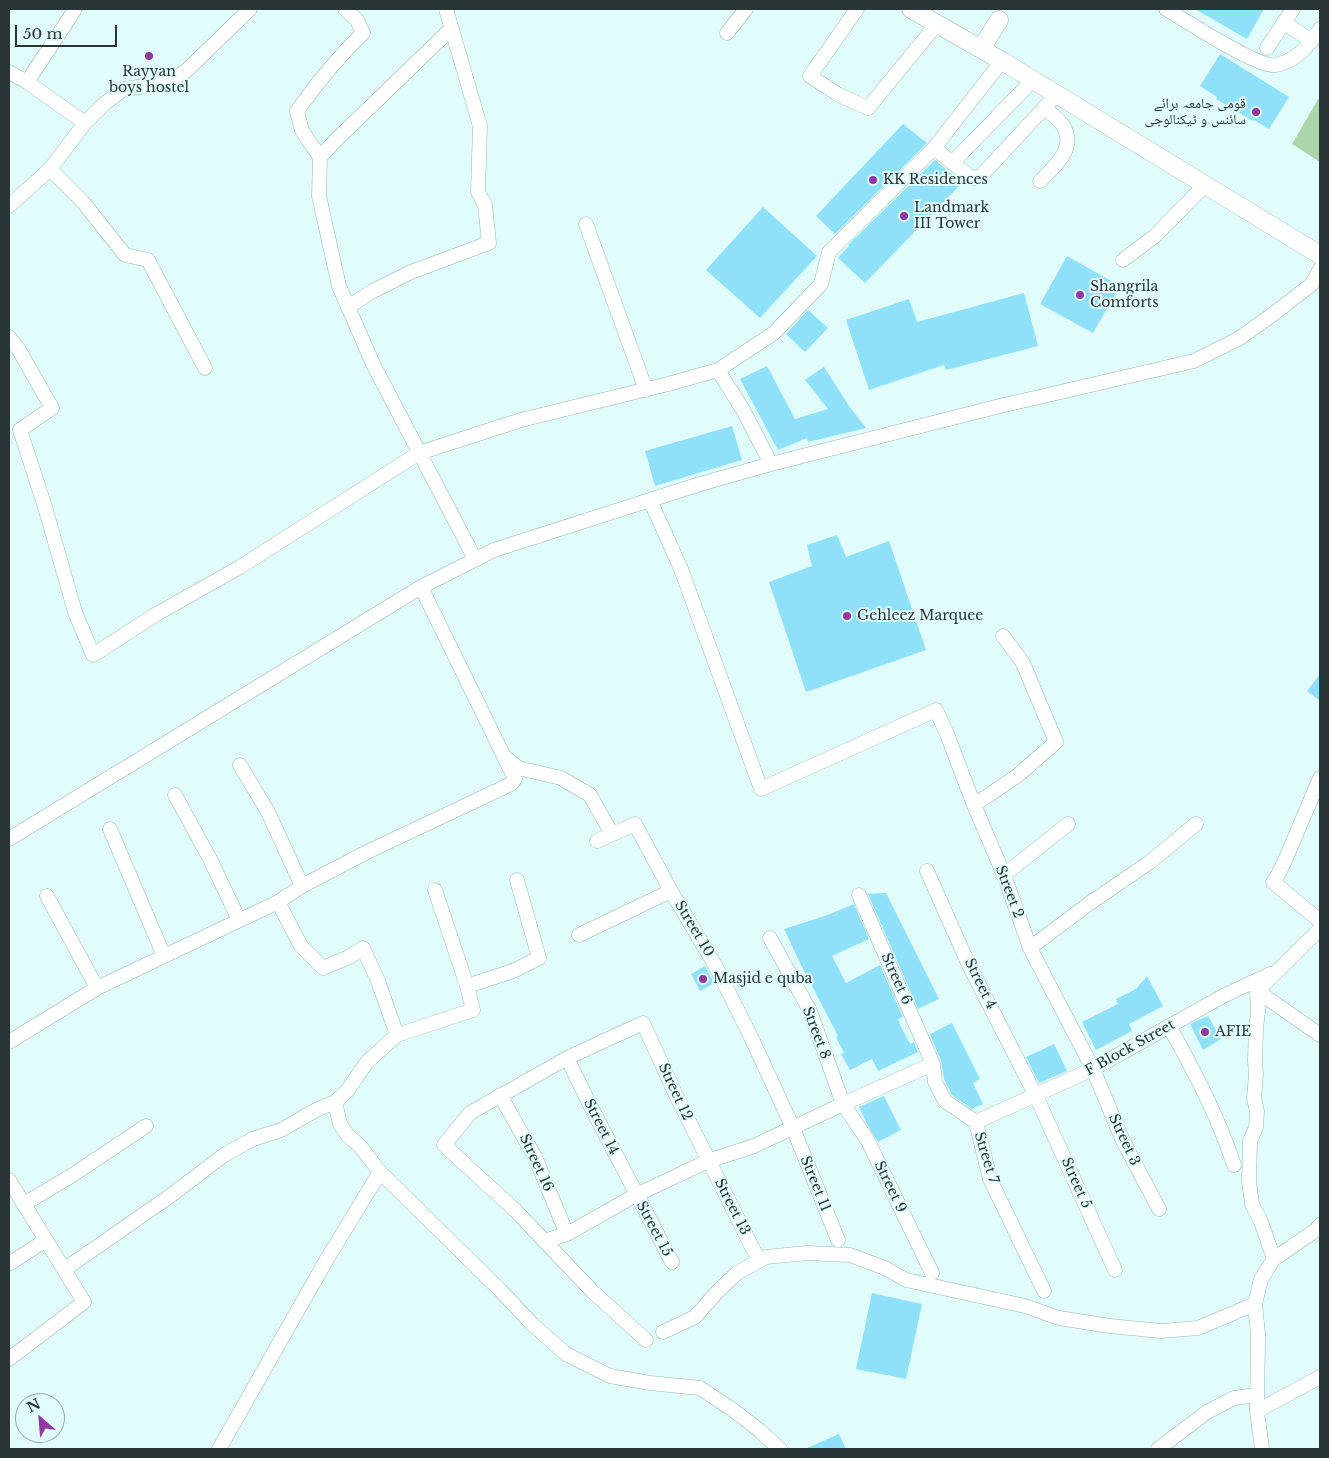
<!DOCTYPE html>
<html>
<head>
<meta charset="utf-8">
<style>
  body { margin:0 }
  #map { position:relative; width:1329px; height:1458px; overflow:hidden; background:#e0fcfb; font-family:"Libre Baskerville",serif }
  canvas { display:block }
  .frame { position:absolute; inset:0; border:10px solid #293434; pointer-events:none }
  .north { position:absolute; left:15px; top:1393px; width:50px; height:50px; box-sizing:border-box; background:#e0fcfb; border:1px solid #97acab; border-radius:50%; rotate:333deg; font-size:14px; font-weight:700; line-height:20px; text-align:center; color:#293434 }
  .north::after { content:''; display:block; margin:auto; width:18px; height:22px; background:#9238a4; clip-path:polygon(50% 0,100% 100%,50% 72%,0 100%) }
  .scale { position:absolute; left:15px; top:25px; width:102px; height:22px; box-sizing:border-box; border:2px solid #293434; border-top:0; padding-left:6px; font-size:15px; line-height:18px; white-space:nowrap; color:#293434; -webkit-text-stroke:4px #e0fcfb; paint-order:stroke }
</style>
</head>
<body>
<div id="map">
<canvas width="1329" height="1458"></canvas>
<div class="frame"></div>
<div class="north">N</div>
<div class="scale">50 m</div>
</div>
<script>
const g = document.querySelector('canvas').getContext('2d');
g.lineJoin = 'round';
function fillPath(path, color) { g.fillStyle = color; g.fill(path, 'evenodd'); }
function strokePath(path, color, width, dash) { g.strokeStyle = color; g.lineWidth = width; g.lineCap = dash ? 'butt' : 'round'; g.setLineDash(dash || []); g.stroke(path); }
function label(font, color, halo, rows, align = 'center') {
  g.font = font + ' "Libre Baskerville","Noto Naskh Arabic",serif'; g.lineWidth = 4; g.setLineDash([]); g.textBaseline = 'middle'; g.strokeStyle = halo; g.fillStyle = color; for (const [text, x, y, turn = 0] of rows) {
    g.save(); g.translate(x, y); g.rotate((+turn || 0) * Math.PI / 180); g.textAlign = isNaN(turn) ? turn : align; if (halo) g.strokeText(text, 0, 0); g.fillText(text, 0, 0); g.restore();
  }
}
fillPath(new Path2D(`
  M1320,96v66l-28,-18z`), '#add5ab');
fillPath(new Path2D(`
  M1195,9h69l-17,30z
  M1220,54l69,43 -20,32 -15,-9 -1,1 -37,-22 1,-2 -17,-11z
  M903,124l24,19 -92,91 -19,-18z
  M935,160l27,23 -97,100 -27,-25 11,-12 -1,-1z
  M763,207l54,49 -57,62 -54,-48z
  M1067,256l53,30 -27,47 -53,-29z
  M1024,293l14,53 -92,24 -2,-5 -75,25 -23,-70 63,-21 8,23z
  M808,310l20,18 -23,24 -19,-18z
  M767,366l28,53 33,-10 -23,-29 19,-13 25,39 17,22 -58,14 -1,-4 -29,12 -38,-71z
  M732,426l10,34 -87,26 -10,-35z
  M837,535l9,22 43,-16 37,109 -120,42 -37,-110 43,-16 -5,-21z
  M1320,674v27l-13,-10z
  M886,893l53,106 -21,10 -50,-115z
  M854,904l15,35 -37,17 14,27 34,-18 23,52 -5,2 2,4h-1l11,21 4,-2 4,10 -40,19 -6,-12 -22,11 -9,-16 3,-1 -8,-16 2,-1 -37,-71 -17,-36 41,-13z
  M705,966l9,17 -14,8 -9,-17z
  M1147,976l16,30 -34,18 3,7 -36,19 -14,-28 36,-18 -2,-5 20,-10z
  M1208,1016l13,23 -18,11 -13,-26z
  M952,1023l28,56 -7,4 10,21 -11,5 -20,-14 -8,-16 -3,-18 -11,-27z
  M1054,1044l13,27 -28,12 -13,-26z
  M884,1096l17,34 -23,12 -11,-18 -8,-17z
  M872,1293l50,11 -16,75 -50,-10z
  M839,1434l7,15h-41z`), '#8fe1fa');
const minor = new Path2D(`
  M857,9l-47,67 29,19 29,13 69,-84
  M1166,9c19,11 93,60 110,56 22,-5 32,-19 44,-36
  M1284,23l28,18
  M452,28l-115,111 -17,18 -1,39 20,90 34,78 102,195
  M727,33l19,-24
  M1267,48l26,-39
  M9,72l18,10 58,41
  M27,82l47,-71
  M934,148l35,28 5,2 7,-2 76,-82
  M320,157l-18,-26 -5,-20c20,-28 41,-54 66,-78l-6,-13 -12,-11
  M953,162l80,-82
  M50,169l33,33 42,53 23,5 57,108
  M1040,181c15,-15 38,-33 22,-57 -5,-6 -12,-11 -17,-16
  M9,206l41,-37 35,-46 19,-19 20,-15 42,-6 20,-12 64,-62
  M586,224l60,166
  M1123,260l32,-24 50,-51
  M348,307l25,-16 38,-19 78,-29 -4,-38 -7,-13 2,-66 -34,-117
  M9,337l10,13 33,58 -32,22 25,77 30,105 18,43 62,-40 85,-48 179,-114 102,-33 147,-36 50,-14 56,-37 47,-49 8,-32 105,-104 68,-87
  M718,370l25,40 28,54
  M650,500l31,69 80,220 175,-79 11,24 27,71 30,70 26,73 63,121 30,72 36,68
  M505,757l13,11 43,10 29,17 22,39
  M240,765l28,47 34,74
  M1320,778l-34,80 -8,17 -5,7 47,39
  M175,795l35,64 29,61
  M974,805l43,-29 39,-34 -33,-79 -20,-27
  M110,829l54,127
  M9,839l412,-252 73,-37 206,-66 71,-20 225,-57 198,-46 44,-22 34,-24 40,-31 8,-15
  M597,841l38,-17 36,67 44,74 36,72 42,91 45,112
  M927,871l41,92 68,133 79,174
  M1004,875l64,-51
  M435,890l32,96
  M859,895l74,169 2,18 10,19 31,21 14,57 54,112
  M47,896l50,92
  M278,902l23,44 22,22 26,-11 14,-9 15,33 19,54
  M579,935l92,-44
  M770,938l40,73 33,93 25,37 64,132
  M1030,948l60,-45 60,-41 46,-38
  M1257,991l63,44
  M1169,1026c25,45 49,90 65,139
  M9,1042l88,-54 181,-86 24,-16 65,-34 144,-68 4,-5 -94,-192
  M567,1058l24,49 81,155
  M500,1095l35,62 32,77
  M335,1102l12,-11 20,-29 30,-27 76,-25 -6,-24 46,-15 26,-13 -22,-78
  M976,1122l117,-53 130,-73 47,-22
  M9,1180l75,122 -75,57
  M24,1204l47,-28 75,-50
  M544,1241l23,-7 69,-39 72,-34 46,-15 89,-42 90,-40
  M1274,1259l-13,-37 -9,-18 -3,-23 1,-40 6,-14 1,-16 -3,-13 2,-23 -1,-15 1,-32 2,-16 -1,-21 63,-62
  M9,1264l37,-24
  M65,1269l105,-73 54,-41 29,-16 28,-9 35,-20 19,-8 5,22 8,12 12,10 20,26 121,119 31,33 34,30 44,22 40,7 50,5 33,22 26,20 21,19
  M663,1332l32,-15 22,-25 20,-19 29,-16 41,-4 43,2 35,13 21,12 119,26 34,12 51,8 51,5 37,-3 57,-24
  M646,1340l-53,-48 -78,-82 -71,-65 26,-32 97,-55 76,-35 33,72 79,158
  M1257,1411l63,-34
  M219,1449l108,-190 53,-87
  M1158,1449l49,-37 27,-14 23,-3
  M1262,1449l-5,-38 1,-77 -3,-30 6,-25 13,-20 42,-29 4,-5`);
const major = new Path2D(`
  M911,9l91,52 318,194
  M981,49l18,-29`);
strokePath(minor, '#9ab5b4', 15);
strokePath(major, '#9ab5b4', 19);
strokePath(minor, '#fff', 14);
strokePath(major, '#fff', 18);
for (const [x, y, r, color] of [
  [149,56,5,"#9238a4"],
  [1256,112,5,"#9238a4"],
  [873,180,5,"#9238a4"],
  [904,216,5,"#9238a4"],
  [1080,295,5,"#9238a4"],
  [847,616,5,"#9238a4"],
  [703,979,5,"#9238a4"],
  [1205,1032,5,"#9238a4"]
]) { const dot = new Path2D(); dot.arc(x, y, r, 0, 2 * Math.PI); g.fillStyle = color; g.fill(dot); strokePath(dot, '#e0fcfb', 2); }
label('14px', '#293434', '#e0fcfb', [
  ["Rayyan",149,72,"center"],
  ["boys hostel",149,88,"center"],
  ["قومی جامعہ برائے",1246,104,"right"],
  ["سائنس و ٹیکنالوجی",1246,120,"right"],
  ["KK Residences",883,180],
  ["Landmark",914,208],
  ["III Tower",914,224],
  ["Shangrila",1090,287],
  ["Comforts",1090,303],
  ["Gehleez Marquee",857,616],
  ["Masjid e quba",713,979],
  ["AFIE",1215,1032]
], 'left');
label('14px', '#293434', '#e0fcfb', [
  ["Street 2",1009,892,69],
  ["Street 10",694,929,59],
  ["Street 6",896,979,66],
  ["Street 4",980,984,64],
  ["Street 8",816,1033,69],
  ["F Block Street",1130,1048,-29],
  ["Street 12",675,1092,65],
  ["Street 14",601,1127,63],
  ["Street 3",1124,1140,65],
  ["Street 7",986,1158,73],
  ["Street 16",536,1163,65],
  ["Street 5",1076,1183,66],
  ["Street 11",815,1184,68],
  ["Street 9",890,1187,64],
  ["Street 13",732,1207,63],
  ["Street 15",654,1229,62]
]);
</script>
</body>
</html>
